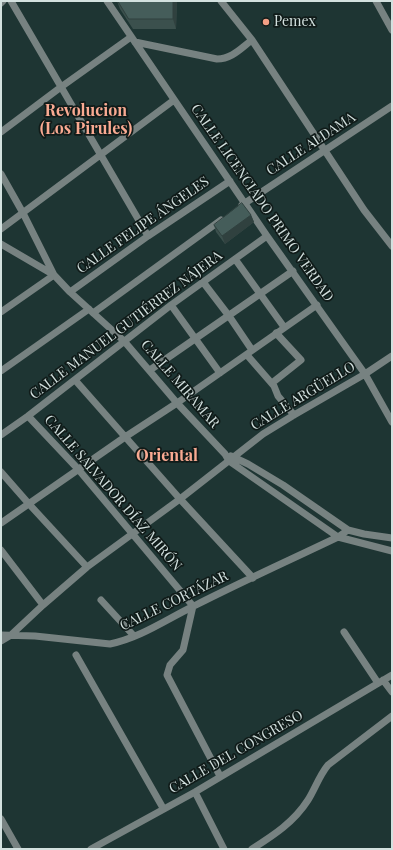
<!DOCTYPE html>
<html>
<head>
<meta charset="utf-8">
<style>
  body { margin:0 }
  #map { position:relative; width:393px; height:850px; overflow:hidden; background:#1e3533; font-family:"Playfair Display",serif }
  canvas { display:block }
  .frame { position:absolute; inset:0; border:2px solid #d3e1df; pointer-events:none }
</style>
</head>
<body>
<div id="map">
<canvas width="393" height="850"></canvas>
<div class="frame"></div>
</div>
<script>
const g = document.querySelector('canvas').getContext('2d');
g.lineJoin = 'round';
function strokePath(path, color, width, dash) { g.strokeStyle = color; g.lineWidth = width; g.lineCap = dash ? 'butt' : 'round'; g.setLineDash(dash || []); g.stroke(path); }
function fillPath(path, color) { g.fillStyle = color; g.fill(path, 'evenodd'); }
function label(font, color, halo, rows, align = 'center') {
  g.font = font + ' "Playfair Display",serif'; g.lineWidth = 3.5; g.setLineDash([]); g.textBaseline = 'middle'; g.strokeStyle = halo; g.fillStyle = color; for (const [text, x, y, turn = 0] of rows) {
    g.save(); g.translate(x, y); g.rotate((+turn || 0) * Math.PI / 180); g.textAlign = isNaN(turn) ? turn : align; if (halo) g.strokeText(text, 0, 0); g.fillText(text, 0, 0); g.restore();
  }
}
strokePath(new Path2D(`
  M11,1l137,235
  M107,1l160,235 98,138 27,48
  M221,1l31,39 112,170 28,36
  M376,1l16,29
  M1,3l2,-2
  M135,42l82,17c15,0 24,-11 35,-19
  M1,132l60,-45 70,-50
  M1,174l22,39 31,62 -53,37
  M242,205l150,-99
  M1,229l173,-129
  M1,244l53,31 16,17 54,49 53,62 48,51 4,7 109,76 54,14
  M235,259l49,68
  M203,282l26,34 23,34
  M70,292l78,-56 82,-55
  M171,305l49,68
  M93,313l128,-93
  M247,355l27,31 4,10 16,19
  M150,370l143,-99
  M1,371l88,-62
  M75,380l105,119 73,79
  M272,383l29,-23 -25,-27
  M28,416l50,53 115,137 -10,44 -13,15 -3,10 53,101
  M1,435l27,-19 143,-111 96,-69
  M231,456l17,8 35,21 65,45 16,4 28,4
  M1,472l28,32 58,63
  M1,523l124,-86 52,-34 140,-98
  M1,550l42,55
  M101,600l33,36
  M344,632l34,51
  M1,635l34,1 75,8c30,-6 57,-25 84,-38 47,-24 96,-46 144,-69l10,-7
  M1,641l10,-6 32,-30 44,-38 93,-68 83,-65 31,-19 71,-41 27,-18
  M76,655l87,153
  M383,680l9,12
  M195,792l29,57
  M1,819l17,30
  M91,849l104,-57 197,-117
  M252,849c22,-14 42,-27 56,-49 7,-11 11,-24 20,-35l64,-49`), '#778281', 7);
fillPath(new Path2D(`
  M117,1h60l-1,28h-43l-13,-20z
  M251,215l3,7 -29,22 -9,-12 -2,-7z`), '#3b504d');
fillPath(new Path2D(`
  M173,1h4l-1,28 -3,-10z
  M251,215l3,7 -29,22 -3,-8z`), '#30413f');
const building = new Path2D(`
  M118,1h55v18h-44z
  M242,203l9,12 -29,21 -8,-11z`);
fillPath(building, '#455d5a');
strokePath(building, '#30413f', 1);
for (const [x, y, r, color] of [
  [266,22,4,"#f39f85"]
]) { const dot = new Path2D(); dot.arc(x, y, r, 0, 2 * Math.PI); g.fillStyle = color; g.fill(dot); strokePath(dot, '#101b19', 1.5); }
label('14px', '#d3e1df', '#101b19', [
  ["Pemex",274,22]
], 'left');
label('14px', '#d3e1df', '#101b19', [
  ["CALLE ALDAMA",311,144,-33],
  ["CALLE LICENCIADO PRIMO VERDAD",262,203,55],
  ["CALLE FELIPE ÁNGELES",143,225,-35],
  ["CALLE MANUEL GUTIÉRREZ NÁJERA",126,325,-37],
  ["CALLE MIRAMAR",180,384,49],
  ["CALLE ARGÜELLO",303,396,-31],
  ["CALLE SALVADOR DÍAZ MIRÓN",113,493,49],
  ["CALLE CORTÁZAR",174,601,-26],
  ["CALLE DEL CONGRESO",236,752,-30]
]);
label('bold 16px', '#f9aa92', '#101b19', [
  ["Revolucion",86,111],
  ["(Los Pirules)",86,129],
  ["Oriental",167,456]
]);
</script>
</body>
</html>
